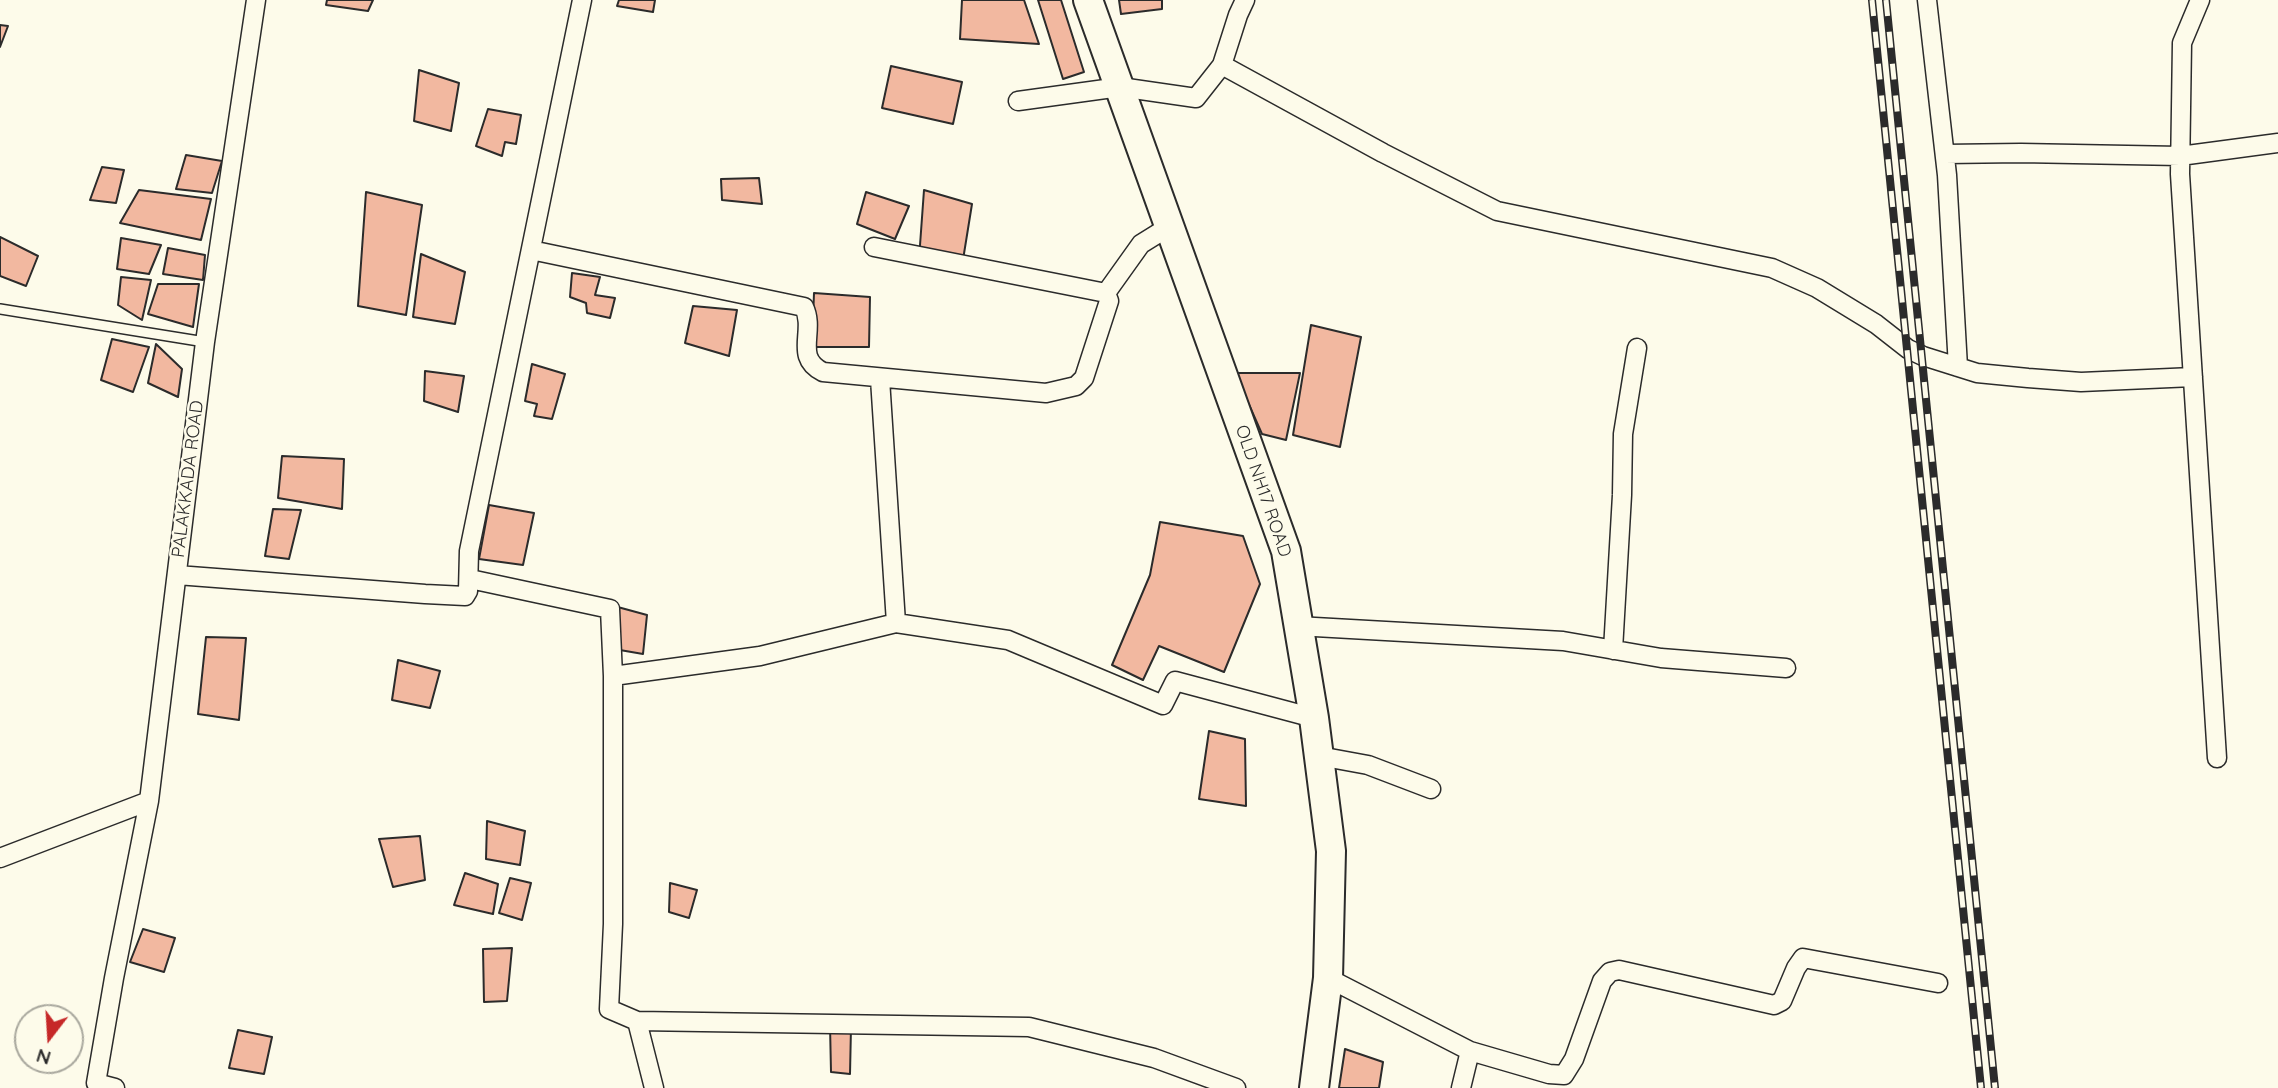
<!DOCTYPE html>
<html>
<head>
<meta charset="utf-8">
<style>
  body { margin:0 }
  #map { position:relative; width:2278px; height:1088px; overflow:hidden; background:#fdfbea; font-family:Quicksand,sans-serif }
  canvas { display:block }
  .north { position:absolute; left:14px; top:1004px; width:70px; height:70px; box-sizing:border-box; background:#fdfbea; border:2px solid #a9a89e; border-radius:50%; rotate:197deg; font-size:19px; font-weight:700; line-height:28px; text-align:center; color:#2b2b2b }
  .north::after { content:''; display:block; margin:auto; width:24px; height:32px; background:#c62828; clip-path:polygon(50% 0,100% 100%,50% 72%,0 100%) }
</style>
</head>
<body>
<div id="map">
<canvas width="2278" height="1088"></canvas>
<div class="north">N</div>
</div>
<script>
const g = document.querySelector('canvas').getContext('2d');
g.lineJoin = 'round';
function fillPath(path, color) { g.fillStyle = color; g.fill(path, 'evenodd'); }
function strokePath(path, color, width, dash) { g.strokeStyle = color; g.lineWidth = width; g.lineCap = dash ? 'butt' : 'round'; g.setLineDash(dash || []); g.stroke(path); }
function label(font, color, halo, rows, align = 'center') {
  g.font = font + ' Quicksand,sans-serif'; g.lineWidth = 5; g.setLineDash([]); g.textBaseline = 'middle'; g.strokeStyle = halo; g.fillStyle = color; for (const [text, x, y, turn = 0] of rows) {
    g.save(); g.translate(x, y); g.rotate((+turn || 0) * Math.PI / 180); g.textAlign = isNaN(turn) ? turn : align; if (halo) g.strokeText(text, 0, 0); g.fillText(text, 0, 0); g.restore();
  }
}
const building = new Path2D(`
  M327,0h46l-5,11 -42,-6z
  M619,0h36l-2,12 -36,-6z
  M962,0h62l15,44 -79,-5z
  M1038,0h23l23,72 -21,7z
  M1119,0h43v9l-41,5z
  M0,25l8,1 -8,21z
  M891,66l71,16 -9,42 -71,-16z
  M419,70l40,13 -8,48 -37,-10z
  M488,109l33,6 -5,29 -11,-2 -3,14 -26,-10z
  M186,155l36,6 -10,32 -36,-4z
  M102,167l22,3 -8,33 -26,-3z
  M759,178l3,26 -40,-4 -1,-21z
  M139,190l72,9 -10,41 -81,-17z
  M924,190l48,14 -10,62 -43,-7z
  M366,192l56,13 -16,110 -48,-9z
  M866,192l43,14 -14,33 -38,-15z
  M0,237l38,19 -12,30 -26,-10z
  M121,238l40,7 -12,29 -32,-5z
  M168,248l37,7 -2,25 -40,-6z
  M421,254l44,18 -10,52 -42,-7z
  M572,273l28,4 -5,18 20,3 -5,20 -23,-5 -1,-10 -16,-6z
  M121,277l30,3 -9,40 -24,-15z
  M158,284h41l-6,43 -45,-13z
  M814,293l56,4 -1,50h-57z
  M693,306l44,4 -8,46 -44,-13z
  M1311,325l50,12 -21,110 -47,-12z
  M112,339l37,8 -16,45 -32,-12z
  M156,344l26,25 -4,28 -30,-14z
  M532,364l33,10 -13,45 -18,-3 3,-12 -12,-3z
  M425,371l39,5 -6,36 -34,-11z
  M1235,373h65l-14,67 -24,-6z
  M282,456l62,3 -2,50 -64,-11z
  M489,505l45,8 -11,52 -44,-6z
  M273,509l28,1 -12,49 -24,-3z
  M1160,522l83,14 17,48 -36,88 -65,-26 -16,34 -31,-15 38,-90z
  M614,606l33,9 -4,39 -29,-5z
  M206,637l40,1 -7,82 -41,-6z
  M398,660l42,11 -10,37 -38,-8z
  M1209,731l36,8 1,67 -47,-7z
  M487,821l38,10 -5,34 -34,-6z
  M420,836l5,44 -32,7 -14,-48z
  M465,873l33,11 -5,30 -39,-9z
  M510,878l21,5 -9,37 -23,-7z
  M670,883l27,7 -8,28 -20,-6z
  M143,929l32,9 -11,34 -34,-10z
  M512,948l-5,53 -23,1 -1,-53z
  M830,1025l21,2 -1,47 -19,-2z
  M238,1030l34,7 -8,37 -35,-6z
  M1345,1049l38,13 -4,26h-40z`);
fillPath(building, '#f2b8a0');
strokePath(building, '#2b2b2b', 2);
const service = new Path2D(`
  M0,309l205,33`);
const minor = new Path2D(`
  M1927,0l20,175 11,192
  M2200,0l-18,43 -2,131 37,584
  M1222,65l16,-50 7,-15
  M1018,101l102,-14 76,11 26,-33 161,88 114,58 275,57 45,20 59,36 32,25 15,7 54,17 51,5 53,4 112,-5
  M1945,154l76,-1 159,3 98,-13
  M874,247l232,46
  M531,250l273,57c12,25 -11,50 19,65l223,21 30,-7 8,-8 25,-77 -3,-8 35,-49 29,-18
  M880,379l16,244
  M177,575l248,19 40,2 3,-5 1,-40 113,-551
  M470,579l140,30 3,67 147,-20 136,-33 112,17 155,65 12,-24 139,37
  M1297,626l266,15 98,17 125,10
  M1613,650l9,-155 1,-61 14,-86
  M613,676v248l-4,85 28,12 392,6 125,31 82,30
  M1319,756l49,9 63,24
  M0,858l149,-57 56,-459 51,-342
  M1328,978l142,73 79,23 15,1 10,-16 28,-78 8,-9 9,-2 155,35 8,-4 14,-33 7,-10 135,25
  M637,1021l17,67
  M115,1088l-19,-5 18,-105 35,-177
  M1461,1088l9,-37`);
const primary = new Path2D(`
  M1088,0l198,551 28,167 17,133 -3,127 -14,110`);
strokePath(service, '#2b2b2b', 12);
strokePath(minor, '#2b2b2b', 21);
strokePath(primary, '#2b2b2b', 32);
strokePath(service, '#fdfbea', 9);
strokePath(minor, '#fdfbea', 18);
strokePath(primary, '#fdfbea', 28);
const rail = new Path2D(`
  M1872,0l109,1088
  M1886,0l109,1088`);
strokePath(rail, '#2b2b2b', 8);
strokePath(rail, '#fdfbea', 5, [16]);
label('18px', '#2b2b2b', '#fdfbea', [
  ["PALAKKADA ROAD",188,479,-83],
  ["OLD NH17 ROAD",1263,491,71]
]);
</script>
</body>
</html>
